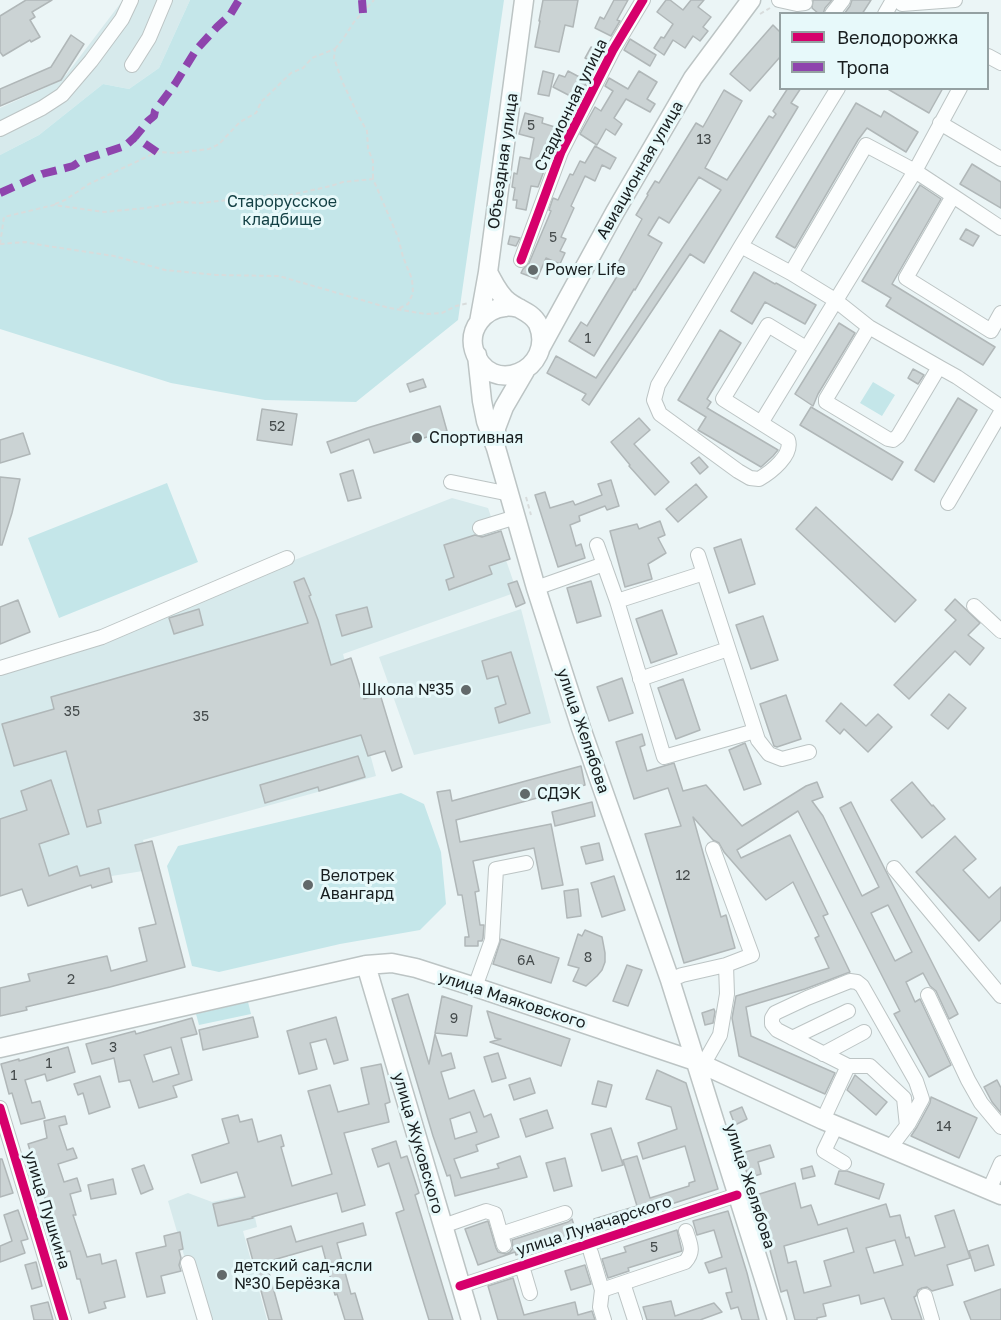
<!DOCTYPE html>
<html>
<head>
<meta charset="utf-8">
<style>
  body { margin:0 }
  #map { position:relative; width:1001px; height:1320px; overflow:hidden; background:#ebf5f6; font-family:"Golos Text",sans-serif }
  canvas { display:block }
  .legend { position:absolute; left:779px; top:12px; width:210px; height:78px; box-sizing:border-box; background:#e7f9fa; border:2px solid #94a1a2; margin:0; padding:8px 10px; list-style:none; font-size:18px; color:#181e1f }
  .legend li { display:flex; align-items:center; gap:12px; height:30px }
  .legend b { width:30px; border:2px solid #94a1a2 }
</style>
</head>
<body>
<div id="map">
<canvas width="1001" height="1320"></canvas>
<ul class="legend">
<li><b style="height:8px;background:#d6006c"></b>Велодорожка</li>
<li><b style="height:8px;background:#8e44ad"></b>Тропа</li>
</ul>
</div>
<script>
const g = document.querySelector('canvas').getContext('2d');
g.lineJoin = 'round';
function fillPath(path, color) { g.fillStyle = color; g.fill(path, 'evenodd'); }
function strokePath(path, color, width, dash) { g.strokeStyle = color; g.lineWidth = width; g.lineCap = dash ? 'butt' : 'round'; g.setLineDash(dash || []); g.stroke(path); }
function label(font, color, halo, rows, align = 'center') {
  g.font = font + ' "Golos Text",sans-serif'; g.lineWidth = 6; g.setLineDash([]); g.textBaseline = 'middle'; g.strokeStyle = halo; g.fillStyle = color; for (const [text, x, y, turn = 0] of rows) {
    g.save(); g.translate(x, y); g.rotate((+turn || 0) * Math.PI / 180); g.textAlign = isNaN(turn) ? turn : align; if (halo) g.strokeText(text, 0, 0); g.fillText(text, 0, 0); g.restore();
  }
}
fillPath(new Path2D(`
  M123,0h67l-31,68 -30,21 -26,-5 -64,51 -39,20v-47l51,-23 15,-10z
  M452,498l36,10 29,84 -174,62 33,122 -233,64 6,30 -149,24v-218z
  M521,609l30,114 -137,32 -35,-98z
  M188,1193l24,9 38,-8 7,33 -14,4 24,89h-64l-35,-119z`), '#d7eaec');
fillPath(new Path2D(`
  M190,0h314l-46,320 -102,82 -91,-2 -94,-17 -171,-54v-174l39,-20 64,-51 26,5 30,-21z
  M873,382l22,13 -13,21 -22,-13z
  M167,483l31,79 -139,56 -31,-80z
  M401,793l23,11 17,48 5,52 -26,26 -80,14 -121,28 -27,-6 -25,-100 11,-20z
  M248,1002l3,12 -52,11 -3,-11z`), '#c4e6e9');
const building = new Path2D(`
  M26,0h26l-20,12 3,5 -5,3 10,17 -9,5 -1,-2 -27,16 -3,-4v-36z
  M543,0h35l-5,27 -8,-2 -6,27 -24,-5 5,-26h-1z
  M614,0h14l-11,20 3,1 -9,15 -16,-8 5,-11 4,2z
  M666,0h4l13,10 8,-10h13l-6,7 13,10 -8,10 5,4 -8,10 -7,-5 -8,12 -12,-8 -9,15 -10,-7 7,-11 3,1 9,-14 -16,-12z
  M813,0h19l-7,8 -2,6h-4l-7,-6z
  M852,0h19l-9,14h-18l6,-8z
  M773,25l7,7v25l-30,34 -20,-17z
  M71,35l13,9 -23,36 -61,26v-17l51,-22z
  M630,39l26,16 -6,11 -26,-16z
  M591,47l11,5 -6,12 -11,-6z
  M543,71l11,3 -5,22 -11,-2z
  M568,71l19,10 -9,19 -25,-13 6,-12 6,2z
  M639,71l18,11 -10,17 8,5 -5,8 -24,-13 -12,19 8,6 -7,11 -9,-6 -9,16 -17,-11 15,-27 6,4 12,-20 -8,-5 4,-8 19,11z
  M788,88h13l-10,15 7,4 -94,156 -14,-9 -101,151 -7,-5 4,-6 -39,-21 9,-17 40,22 125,-188 -22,-13 -30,46 -10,-6 -11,18 14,8 -16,28 -11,19 -1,-1 -40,67 -25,-15 12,-19 6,4 29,-48 -5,-3 31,-56 -6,-4 12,-20 -1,-1 8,-13 4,2 37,-60 7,4 21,-37 18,11 -37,67 22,12 42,-64 4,2 3,-4 -3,-3z
  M886,88h57l-14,25z
  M856,103l25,14 3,-6 34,21 -12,20 -39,-24 -9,12 -63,108 -19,-11z
  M525,113l18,5 -1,5 16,5 -5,17 -4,-2 -5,28 -6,16 -7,-1 -5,24 -10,-2 1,-8h-4l2,-12 -3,-1 2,-14 3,1 3,-17 10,2 4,-21 -15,-4z
  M595,146l21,12 -6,11 -8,-4 -7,16 -10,-5 -14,30 3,2 -13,29 5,2 -6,12 5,2 -5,11 -14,-6 -9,21 -16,-6 2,-4 6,-6 22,-52 -2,-1 4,-12 5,2 12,-26 3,1 7,-14 5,2z
  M972,164l29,18v26l-41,-24z
  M920,185l21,14 -49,85 103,63 -12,18 -97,-59 5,-8 -29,-17z
  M966,229l13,7 -6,10 -13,-7z
  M510,236l10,2 -4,8 -8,-2z
  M754,272l21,12 1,-1 40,22 -11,19 -40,-22 -13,22 -21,-13z
  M839,323l16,10 -37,61 -5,12 -18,-12z
  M720,330l21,13 -34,56 4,3 -4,6 71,42 -5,6 -12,11 -63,-37 8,-13 -28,-17z
  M913,369l11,6 -6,9 -10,-6z
  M423,379l3,8 -16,5 -3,-8z
  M958,398l19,12 -43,72 -19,-12z
  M440,406l7,25 -73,22 -5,-14 -38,14 -4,-11 40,-14z
  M811,407l92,55 -11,18 -92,-55z
  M262,409l35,5 -5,31 -35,-5z
  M639,418l11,12 -16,14 35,38 -14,13 -26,-29 1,-1 -19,-23z
  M23,433l7,21 -30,9v-23z
  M699,457l9,10 -8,7 -9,-11z
  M353,470l8,28 -13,3 -8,-27z
  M0,477l20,2 -8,34 -10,32h-2z
  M611,480l8,26 -12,4 -2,-4 -26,10 1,5 -10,4 6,21 5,-2 4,14 -27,9 -23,-72 10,-3 5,16 23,-7 2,4 27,-10 -4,-11z
  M696,484l11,13 -29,25 -12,-13z
  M816,507l100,93 -21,22 -99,-93z
  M660,521l5,14 -7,3 8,15 -18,11 4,15 -27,8 -15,-56 27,-7 2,5z
  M501,531l9,28 -21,7 3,8 -43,16 -3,-10 8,-3 -10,-32 31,-10 7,2z
  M741,539l14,45 -26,9 -15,-45z
  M304,578l7,17 -2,1 9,24 13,45 20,-7 13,41 16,-5 22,73 -10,4 -7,-20 -17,5 -7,-21 -263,75 3,13 -14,4 -21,-76 -52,15 -12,-42 52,-15 -3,-12 257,-74 -14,-41z
  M517,581l8,22 -9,4 -8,-23z
  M591,581l10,35 -24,7 -10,-35z
  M955,599l25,24 -12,12 16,13 -14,17 -15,-14 -46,48 -15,-14 62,-65 -11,-10z
  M18,600l12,32 -30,12v-37z
  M367,607l5,20 -30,9 -6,-21z
  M199,609l4,16 -29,9 -5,-16z
  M662,610l15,44 -26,9 -15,-44z
  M763,616l15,44 -27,9 -15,-44z
  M511,652l19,61 -31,10 -4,-15 11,-4 -8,-28 -11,3 -5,-18z
  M622,678l11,35 -24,8 -12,-34z
  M683,679l17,51 -24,9 -18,-51z
  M949,694l17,14 -18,21 -17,-14z
  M786,695l15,44 -24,8 -3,-1 -14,-42z
  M841,703l25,23 12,-12 14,13 -24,25 -24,-23 -4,5 -14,-13z
  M642,734l3,11 -5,2 7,24 27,-8 9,28 23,-6 36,41 64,-40 11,-4 6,15 -11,4 11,15 39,80 17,-9 -39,-79 11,-6 107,212 -9,5 -13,-28 -6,-5 -7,-13 -17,9 9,20 5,-3 31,66 -22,12 -35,-63 6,-3 -102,-200 -61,39 4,8 49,-23 38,79 -5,2 27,56 -45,17 -59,18 5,29 84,37 -10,21 -86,-38 -7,-38 4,-22 93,-28 -14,-30 4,-2 -26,-54 -27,18 -42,-48 -5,-9 -6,-3 -20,-23 28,100 5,-2 9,33 -51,15 -39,-129 36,-8 -13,-38 -34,11 -18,-57zM888,905l24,47 -17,9 -24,-48z
  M745,743l16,41 -17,6 -15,-40z
  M358,756l7,21 -46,14 -1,-4 -53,16 -5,-18z
  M581,766l4,19 -129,35 4,22 91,-18 12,61 -21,4 -8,-41 -61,13 6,30 -4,1 5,33h4l-1,13 -1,3h-4v5h-13v-9h4l-7,-42h-4l-21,-103 13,-2 2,11z
  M51,780l18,54 -30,10 10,32 28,-10 3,10 29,-8 3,14 -20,6 -1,-3 -63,21 -6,-17 -22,7v-77l27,-9 -6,-19z
  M912,782l20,24 1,-1 12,14 -23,19 -31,-38z
  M592,802l3,14 -40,10 -3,-14z
  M955,836l21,23 -13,11 26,28 12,-11v33l-22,21 -63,-69z
  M152,841l33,126 -75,20 -84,20 1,3 -27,6v-28l30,-7 -2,-7 79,-18 4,15 36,-10 -8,-33 17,-4 -21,-79z
  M599,843l4,17 -17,4 -5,-17z
  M614,876l11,34 -23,7 -11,-34z
  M578,889l3,27 -14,2 -3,-27z
  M585,930l17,7 3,16v9l-3,8 -5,6 -11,10 -13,-5 6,-13 -11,-3 10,-31 4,2z
  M501,939l58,19 -8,25 -58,-19z
  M627,965l15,5 -14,36 -15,-5z
  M408,994l21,70 6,-30 7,22 9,-3 4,15 -14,4 8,27 25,-9 10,27 7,-3 8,23 -23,8 2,6 -24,8 7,19 38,-10 -2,-4 23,-8 7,21 -72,19 -5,-21 -3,1 -14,-40 -41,-137zM470,1112l7,20 -22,7 -5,-20z
  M442,996l30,10 -5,30 -32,-3z
  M714,1009l1,3 -2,11 -8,2 -3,-12z
  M487,1011l83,28 -9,27 -71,-24 11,-3 -6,-1z
  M253,1017l5,20 -55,13 -4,-20z
  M336,1017l12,43 -14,4 -8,-25 -16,4 7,26 -18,5 -12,-43z
  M192,1018l5,16 -16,4 11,42 -19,6 4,11 -38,11 -9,-28 -11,2 -5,-24 -22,6 -6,-20 49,-13 1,3zM171,1047l8,27 -26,8 -9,-27z
  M68,1047l7,25 -28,9 -2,-7 -20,6 7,23 8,-2 5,17 -24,6 -9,-31 -3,1 -8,-30 18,-5v2z
  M498,1053l8,25 -14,4 -8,-25z
  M381,1064l9,38 -5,2 4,18 -45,11 21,72 -23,7 -5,-19 -85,24 1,1 -35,8 -5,-22 32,-7 -8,-25 -36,11 -9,-28 37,-12 -7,-24 16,-4 2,7 12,-3 6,23 23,-7 3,11 -3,1 11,39 40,-12 -24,-83 22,-6 8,27 31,-8 -8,-36z
  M657,1070l29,13 32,106 -121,39 -3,-9 43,-13 -14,-46 14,-4 13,42 39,-12v-3l6,-2 -10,-35 -42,13 -5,-16 39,-14 -6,-22 -25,-8z
  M855,1075l32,27 -11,13 -29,-25z
  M100,1076l10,31 -21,7 -6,-21 -5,2 -4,-11z
  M530,1078l5,15 -21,7 -5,-15z
  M997,1080l4,8v25l-9,-11 -8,-15z
  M598,1081l14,4 -6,22 -14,-3z
  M931,1097l46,21 -18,40 -48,-22 6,-9 13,-24z
  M742,1107l5,12 -12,6 -5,-13z
  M547,1110l6,18 -27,9 -6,-18z
  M65,1116l2,8 -8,2 8,24 6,-2 4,10 -19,6 6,18 13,-4 4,13 -11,3 6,21h-3l14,42 13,-3 2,10 14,-4 9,37 -21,5 2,6 -17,5 -9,-34h-3l-7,-28 -8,2 -34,-109 19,-6 -3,-17z
  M611,1128l12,37 -21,6 -11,-37z
  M396,1141l5,17 6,-2 12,37 -4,2 38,125h-24l-33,-107 8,-3 -15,-47 -11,4 -6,-18z
  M770,1145l4,12 -16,5 3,12 -13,4 -6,-25z
  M565,1158l7,28 -18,5 -8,-28z
  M0,1159h2l11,34 -13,4z
  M144,1165l9,24 -12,5 -9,-25z
  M812,1166l3,10 -12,3 -2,-10z
  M839,1171h8l37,13 -5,15 -44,-15z
  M113,1179l3,15 -25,5 -3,-14z
  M795,1183l6,25 10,-3 7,20 68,-21 4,13 10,-2 6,23 3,-1 6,19 30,-9 -10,-31 19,-6 16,48 -23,7 6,20 -21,6 -5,-4 -5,1 -4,2 -2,6 -2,1 8,23h-30l-8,-22 -23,6 -2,-9 -36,9 3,12 -9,2v2h-22l-8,-30 -6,2 -14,-53 -14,-43zM847,1228l7,24 -30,9 7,25 -27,7 -8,-32 -8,2 -4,-17zM895,1240l8,25 -29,8 -8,-25z
  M18,1210l10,29 -7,2 4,12 -25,9v-16l12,-5 -8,-26z
  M728,1211l19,62 12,47h-17l-4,-13 -7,2 -5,-16 6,-1 -6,-24 -17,5 -4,-10 17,-6 -8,-27 -17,5 -4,-14z
  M572,1219l5,16 -61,20 -1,-3 -37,13 -13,-36 23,-8 8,27 2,4 8,2 4,-2 3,-4 -1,-8 56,-18z
  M363,1223l3,12 -29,8 14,51 4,-1 8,27h-18l-8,-26 -2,1 -13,-49 -56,16 16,58h-13l-22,-81 44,-13 5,16z
  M677,1230l5,21 -54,17 1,3 -21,7 -6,-19 24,-7 -2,-5z
  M180,1232l3,17 -4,1 2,8 -2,7 2,6 -20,5 4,17 -18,4 -11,-44 30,-7 -2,-10z
  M988,1245l6,20 -19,6 -6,-20z
  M36,1262l6,24 -10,3 -7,-24z
  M585,1265l6,19 -20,6 -6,-19z
  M513,1278l11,37 51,-13 3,13 14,-4 3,9h-97l-10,-34z
  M1001,1289v31h-30l-7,-18z
  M671,1301l4,15 39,-13 8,9 -22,8h-53l-4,-13z
  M48,1302l5,18h-19l-3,-14z`);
fillPath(building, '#cbd3d4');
strokePath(building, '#b0b7b8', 1.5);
const minor = new Path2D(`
  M779,0l18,4 8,-1
  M902,4l53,-4
  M832,14l11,-14
  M885,14l8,-14
  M988,56l13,7
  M132,65l17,-27 16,-38
  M940,123l61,36
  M0,129l42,-21 20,-13 29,-34 31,-42 9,-19
  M953,196l48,32
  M741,246l50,27 44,27 34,27 -43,72v3l62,37 5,1 5,-4 41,-69 -70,-40
  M521,260l40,-108 52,-102 30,-50
  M791,273l75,-128 49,26 38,25 -47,82 85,53 10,-18
  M806,348l-38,-23 -45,74 38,24 154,-252 45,-83
  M939,367l18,10 44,30
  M761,423l27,17c5,15 -17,32 -29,39l-9,-1 -12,-7 -78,-57 -6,-14 4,-15 83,-139 97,-158
  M451,482l59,12
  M948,503l53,-91
  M480,528l36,-11
  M597,545l20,56 47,156 91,-26
  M698,555l60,185 11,14 13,5 27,-7
  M536,588l68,-24
  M617,601l87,-28
  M974,606l27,25
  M0,668l102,-31 185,-79
  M640,679l88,-30
  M713,849l39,106 -26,10
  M894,868l107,128
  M670,980l12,-5 44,-10 1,29 -7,41 -17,30
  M475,987l17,-47 4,-71 30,-6
  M928,995l40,85 13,23 20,24
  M792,1038l56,-27
  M823,1054l41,-22
  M848,1066h22l34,32 3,28
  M0,1108l64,212
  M823,1120l25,-54 -71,-36 -5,-6v-6l3,-5 32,-15 43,-17 7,1 5,4 54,95 6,18 -13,24 -19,25
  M836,1126l-12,25 20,12
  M989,1190l12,-27
  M443,1226l43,-15 9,3 9,31
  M501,1234l64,-21
  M591,1253l11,37 -2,17 4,13
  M188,1263l17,57
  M522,1266l8,27
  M623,1283l12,37
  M460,1286l277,-91
  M602,1290l83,-28c10,-11 5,-18 1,-31
  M925,1296l7,24`);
const major = new Path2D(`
  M488,272c6,11 11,23 21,30 10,8 23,10 29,22 19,46 -49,75 -64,26 -6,-21 10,-41 31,-43 4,-1 9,0 14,1
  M479,322l9,-50 36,-272
  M541,347l74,-135 78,-134 58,-78
  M477,355l5,46 4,20 10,27 40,140 45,140 89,252 107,340
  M496,443v-15l8,-21 21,-36
  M366,965l105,355
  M0,1048l366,-83 26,-2 24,5 59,19 220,74 128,59 178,75`);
strokePath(minor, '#bcc4c4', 16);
strokePath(major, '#bcc4c4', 21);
strokePath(new Path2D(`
  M760,14l10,-6
  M335,49l10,-13 9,-14 20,-22
  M55,204l10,-4 24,-16 68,-32 19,1 33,-4 10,-5 21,-22 16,-9 5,-11 30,-29 12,-5 9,-10 23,-9 -1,9 8,23 17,36 8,14 1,18 5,12v18
  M0,244l4,-27 50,-12 50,7 42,-4 33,-6 22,1 71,-8 14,1 45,-10 12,-4 30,-3 25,58 5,20 9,22 1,14 -5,11 -10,5
  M0,244l25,-2 16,3 73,11 51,14 51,5 63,1 110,32 37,6 16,-1 14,-7 13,-3
  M526,497l5,18`), '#d8dcdc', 2, [4.5, 3]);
strokePath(minor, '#fcfefe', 14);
strokePath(major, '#fcfefe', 18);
strokePath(new Path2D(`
  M362,0l1,13
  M157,152l-22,-15 13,-16 6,-5 1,-5 20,-27 21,-34 21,-23 13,-12 9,-15
  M0,193l42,-19 31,-8 9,-6 43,-14 10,-9`), '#8e44ad', 8, [15, 8]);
strokePath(new Path2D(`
  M521,260l40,-108 52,-102 30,-50
  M0,1108l64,212
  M460,1286l277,-91`), '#d6006c', 9);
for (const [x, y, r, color] of [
  [533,270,6,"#62696a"],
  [417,438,6,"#62696a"],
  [466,690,6,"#62696a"],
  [525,794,6,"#62696a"],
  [308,885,6,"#62696a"],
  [222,1275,6,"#62696a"]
]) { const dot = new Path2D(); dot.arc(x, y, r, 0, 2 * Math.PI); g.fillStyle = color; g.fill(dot); strokePath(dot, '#e7f9fa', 2); }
label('14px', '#454b4c', null, [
  ["5",531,126],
  ["13",704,140],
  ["5",553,238],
  ["1",588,339],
  ["52",277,427],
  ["35",72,712],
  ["35",201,717],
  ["12",683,876],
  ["8",588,958],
  ["6А",526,961],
  ["2",71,980],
  ["9",454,1019],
  ["3",113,1048],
  ["1",49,1064],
  ["1",14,1076],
  ["14",944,1127],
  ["5",654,1248]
]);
label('16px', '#181e1f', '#e7f9fa', [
  ["Стадионная улица",571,105,-64],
  ["Объездная улица",503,161,-82],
  ["Авиационная улица",640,170,-60],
  ["улица Желябова",583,731,71],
  ["улица Маяковского",512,1000,18],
  ["улица Жуковского",418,1143,74],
  ["улица Желябова",750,1186,72],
  ["улица Пушкина",47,1210,73],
  ["улица Луначарского",594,1226,-18]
]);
label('16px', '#123f43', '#e7f9fa', [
  ["Старорусское",282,202],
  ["кладбище",282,220]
]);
label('16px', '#181e1f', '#e7f9fa', [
  ["Power Life",545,270],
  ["Спортивная",429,438],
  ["Школа №35",454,690,"right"],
  ["СДЭК",537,794],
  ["Велотрек",320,876],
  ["Авангард",320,894],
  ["детский сад-ясли",234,1266],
  ["№30 Берёзка",234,1284]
], 'left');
</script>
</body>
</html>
